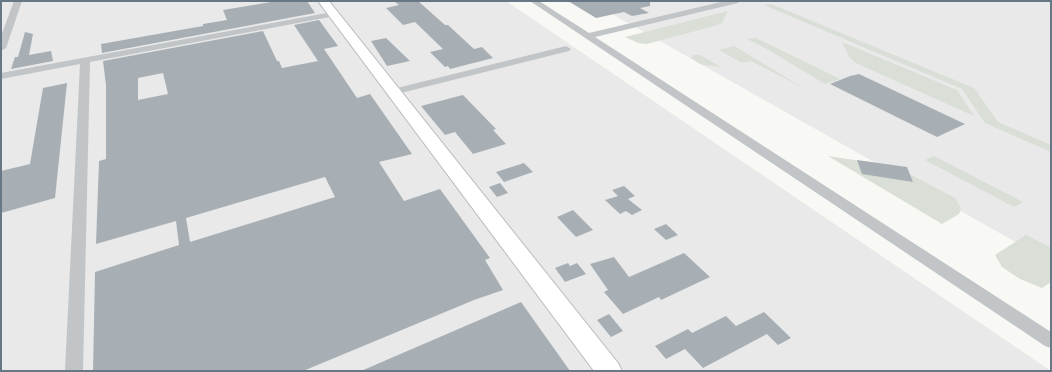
<!DOCTYPE html>
<html>
<head>
<meta charset="utf-8">
<style>
  body { margin:0 }
  #map { position:relative; width:1052px; height:372px; overflow:hidden; background:#f8f8f5; font-family:Jost,sans-serif }
  canvas { display:block }
  .frame { position:absolute; inset:0; border:2px solid #687785; pointer-events:none }
</style>
</head>
<body>
<div id="map">
<canvas width="1052" height="372"></canvas>
<div class="frame"></div>
</div>
<script>
const g = document.querySelector('canvas').getContext('2d');
g.lineJoin = 'round';
function fillPath(path, color) { g.fillStyle = color; g.fill(path, 'evenodd'); }
function strokePath(path, color, width, dash) { g.strokeStyle = color; g.lineWidth = width; g.lineCap = dash ? 'butt' : 'round'; g.setLineDash(dash || []); g.stroke(path); }
fillPath(new Path2D(`
  M1,1h505l545,370h-1050z
  M589,1h462v261z`), '#e8e9e8');
fillPath(new Path2D(`
  M771,4l203,84 24,34 53,23v7l-66,-29 -23,-34 -198,-84z
  M728,11l-6,12 -8,3 -67,18 -9,-1 -13,-6z
  M756,38l84,41 -15,5 -58,-35 -20,-10z
  M842,42l115,48 17,26 -118,-53 -6,-5z
  M734,46l68,41 -51,-26 -9,2 -23,-13z
  M694,55h6l21,12 -21,-3 -9,-6z
  M828,156l66,10 61,32 6,10 -2,6 -17,10z
  M934,156l89,46 -9,5 -89,-47z
  M1026,235l25,13v34l-9,6 -22,-9 -18,-12 -7,-12z`), '#d9ded6');
fillPath(new Path2D(`
  M277,1h30l8,12 -213,40 -1,-9 102,-18v-2l24,-4 -4,-10z
  M394,1h24l27,24h3l26,24 8,-2 11,11 -43,11 -2,-3 -3,1 -15,-15 13,-3 -28,-27 -12,3 -17,-17 13,-3z
  M568,1h82v5l-10,2 9,5 -17,3 -8,-4 -28,6z
  M319,20l19,26 -14,3 33,49 13,-4 42,60 -33,8 25,39 36,-12 50,69 -5,2 18,30 -29,10 -171,71h-210l2,-99 84,-27 -3,-24 -80,23 3,-83 7,-2v-74l-3,-24 160,-30 14,30h2l3,7 36,-7 -24,-36zM163,73l5,21 -30,6v-22zM325,177l10,20 -145,45 -4,-24z
  M25,32l8,2 -4,21 22,-4 2,10 -42,8 4,-12h3z
  M386,38l24,23 -23,5 -16,-25z
  M859,74l106,50 -28,13 -107,-53 20,-8z
  M67,83l-12,115 -54,15v-42l29,-7 13,-76z
  M463,95l33,34 -3,1 13,14 -33,10 -18,-22 -10,3 -24,-29z
  M857,160l50,7 6,15 -51,-8z
  M524,163l9,9 -29,10 -8,-10z
  M500,183l8,10 -11,4 -8,-10z
  M624,186l11,10 -7,3 14,11 -10,5 -6,-4 -6,3 -15,-14 13,-4 -6,-6z
  M573,210l20,20 -17,7 -19,-20z
  M666,224l12,11 -12,5 -12,-11z
  M684,253l26,24 -49,23 -2,-3 -36,17 -19,-22 4,-2 -18,-26 24,-7 15,20z
  M568,263l2,3 7,-3 9,11 -21,8 -10,-14z
  M521,302l49,69h-209z
  M764,312l27,26 -13,7 -11,-11 -64,34 -18,-19 -19,10 -11,-13 33,-17 4,4 34,-17 10,10z
  M609,314l14,17 -12,6 -14,-17z`), '#a7afb5');
const secondary = new Path2D(`
  M318,1h11l289,362 4,8h-28z`);
strokePath(secondary, '#b6babf', 2);
fillPath(new Path2D(`
  M14,1h8l-16,47 -5,3v-15z
  M530,1h9l50,32 136,-32h14l-1,2 -143,34 456,295v16l-6,-2z
  M332,12h3v4l-245,46 -7,309h-18l15,-307 -79,15v-6z
  M566,46l5,3 -2,2 -176,44 -5,-3 1,-2z`), '#c1c5c8');
fillPath(secondary, '#fff');
</script>
</body>
</html>
